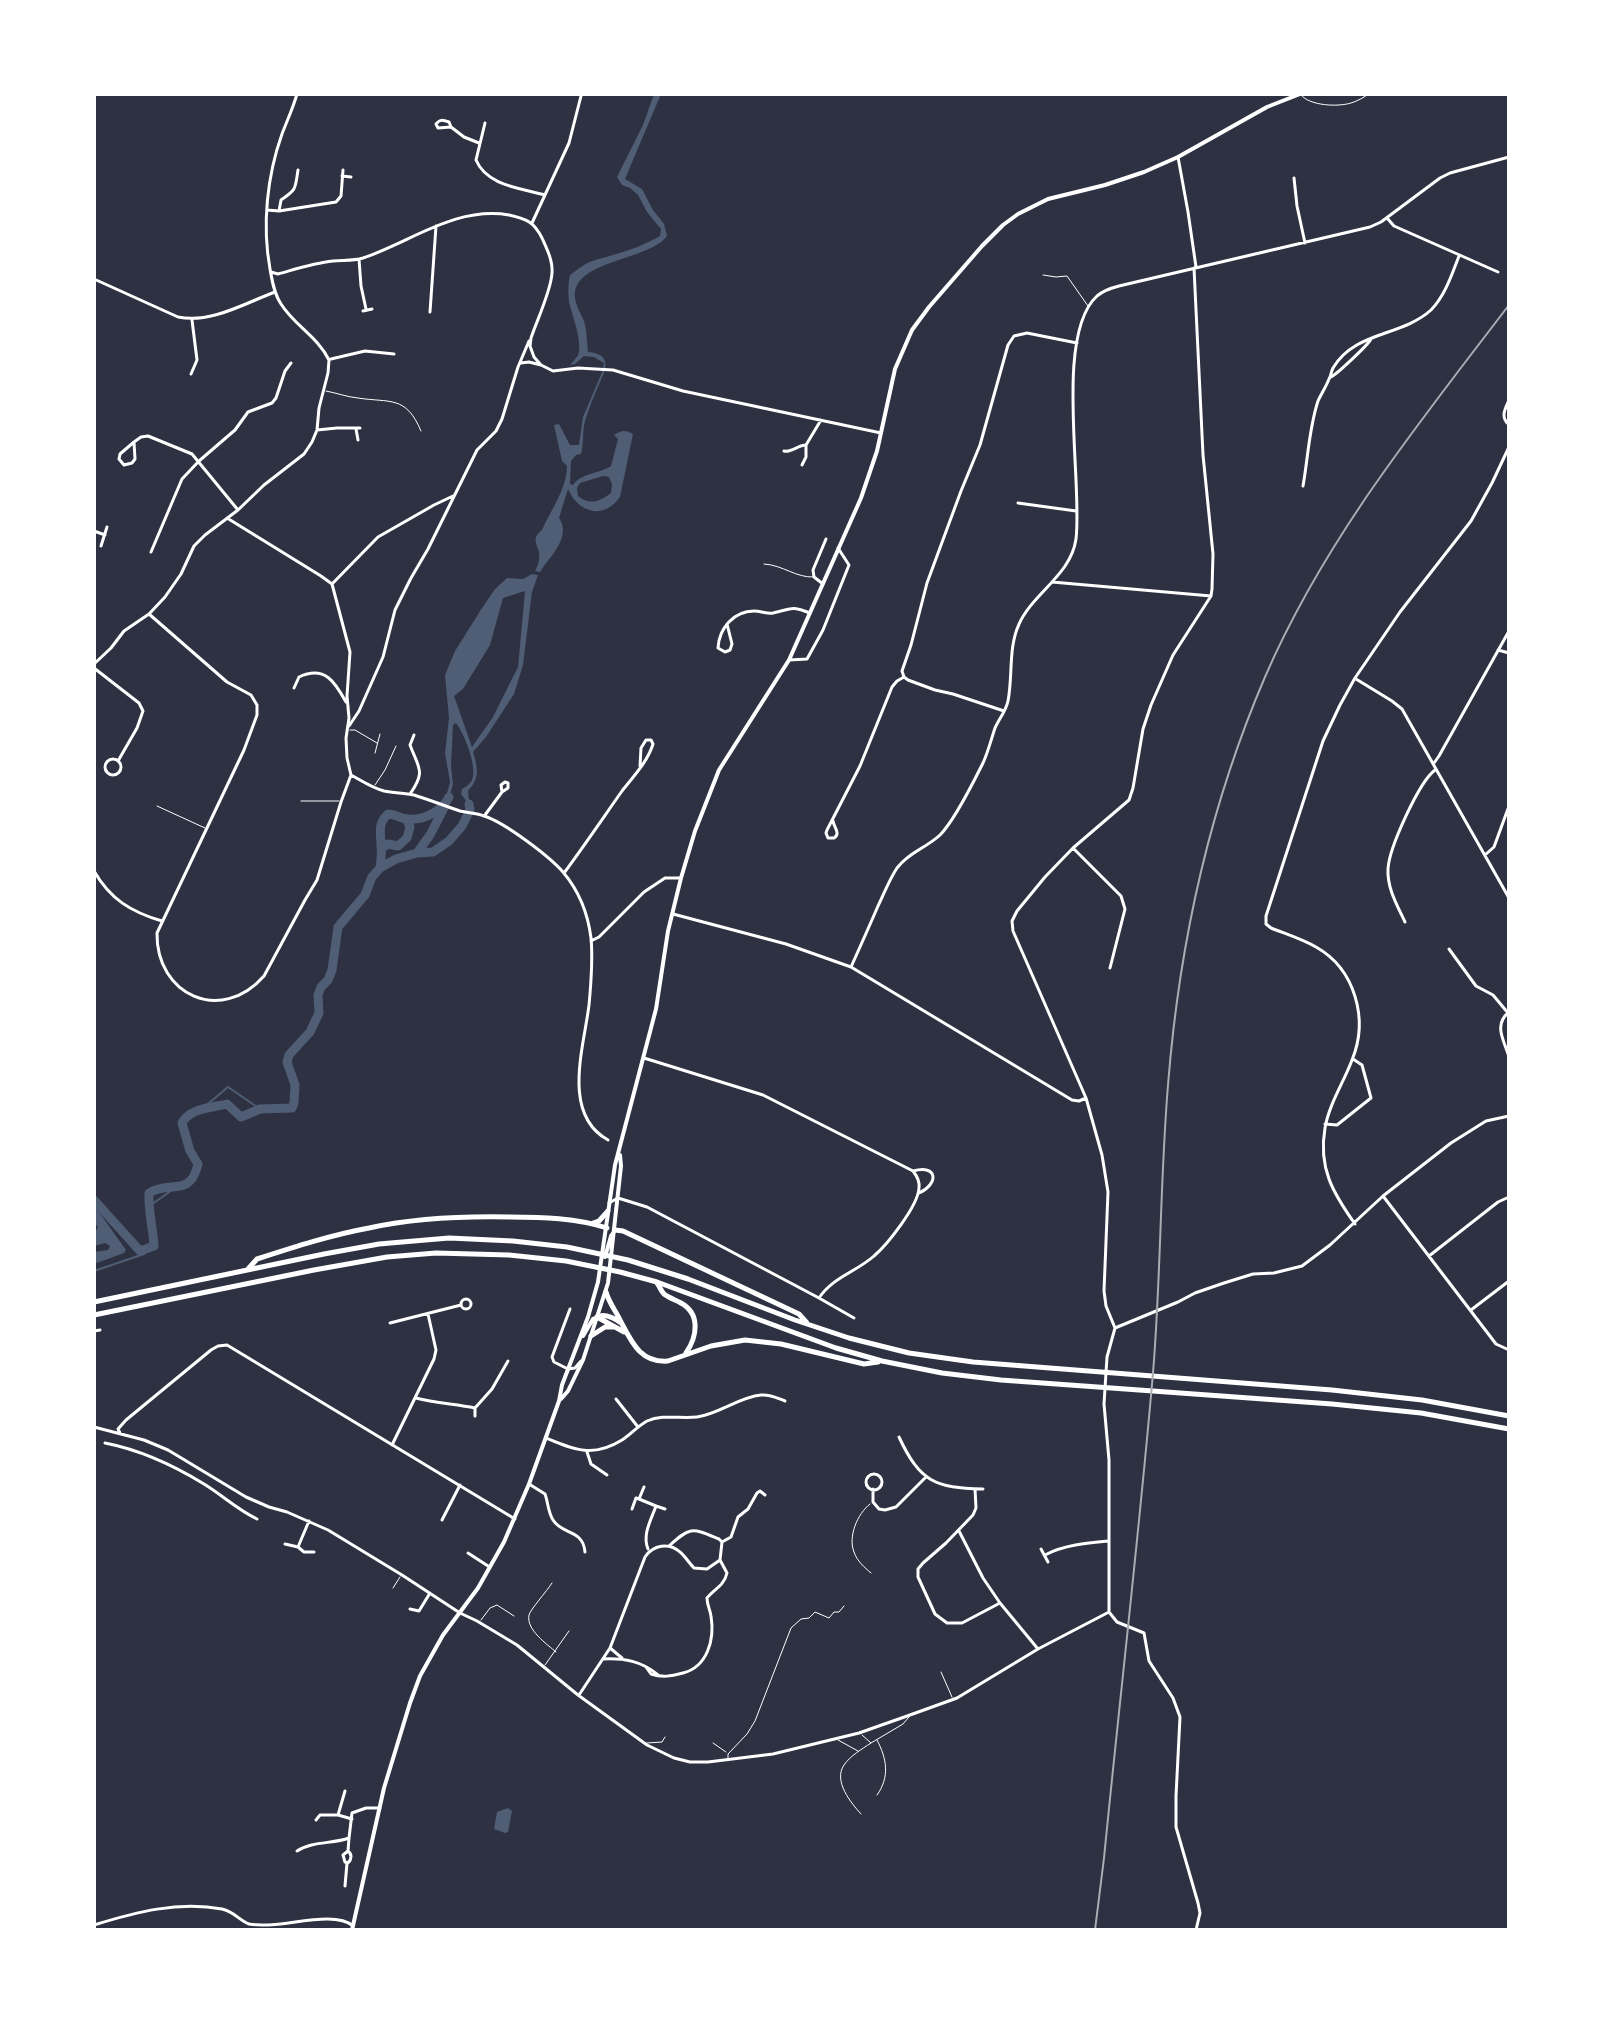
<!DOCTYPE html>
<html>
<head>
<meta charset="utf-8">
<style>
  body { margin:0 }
  #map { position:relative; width:1603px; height:2024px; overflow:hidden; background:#2d3142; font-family:Lora,serif }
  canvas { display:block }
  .frame { position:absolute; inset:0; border:96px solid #fff; pointer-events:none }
</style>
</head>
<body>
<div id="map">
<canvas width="1603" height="2024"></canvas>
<div class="frame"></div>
</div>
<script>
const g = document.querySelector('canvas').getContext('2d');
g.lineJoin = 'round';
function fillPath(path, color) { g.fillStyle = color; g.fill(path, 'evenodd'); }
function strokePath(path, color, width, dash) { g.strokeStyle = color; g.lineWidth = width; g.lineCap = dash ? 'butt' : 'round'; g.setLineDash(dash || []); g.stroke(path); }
fillPath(new Path2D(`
  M654,94h7l-36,85 17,10 11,21 11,14 3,12c-18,25 -96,24 -92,62 1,8 6,16 9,23 3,10 3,21 4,31 10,1 20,4 17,17l-2,-1 1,-5 -10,-6 -10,-1 -9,8 -5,1c1,-1 8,-9 8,-10 5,-13 -6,-40 -9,-53 -1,-10 -1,-17 1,-27 7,-5 14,-11 22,-14 27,-8 43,-11 68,-25l1,-7 -14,-17 -9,-17 -8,-7 -8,-3 -5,-8 26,-52z
  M603,370h2c-7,17 -15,34 -20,51 -3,12 -1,22 -4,33l-5,1 -5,6 -1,23 3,1c8,-12 26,-11 38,-19l7,-27 -4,-4c8,-5 11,-5 19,-1l-13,63c-17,24 -42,15 -52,-8l-9,29c13,19 -9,38 -19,54l-5,-1c3,-5 5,-12 4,-19 -3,-10 -7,-14 3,-22 9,-20 25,-42 25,-64l-5,-5 -8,-36 5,-1 11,21h9l4,-28zM603,476l6,1 3,7 -1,9c-11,8 -21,13 -33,3l-1,-8 3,-5z
  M532,574l6,1 -6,17 -9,73 -9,29 -28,43 -13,15c5,16 7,26 -5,39l2,18h-2l-1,-7 -6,-8 1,-5c5,-3 7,-4 10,-9 6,-12 -8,-47 -16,-57l-3,2 -2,41 2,18 -5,18 -3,-1 5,-19 -5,-29 4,-35 -4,-43 10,-24 27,-43 13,-19 12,-11 16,1zM525,591l-7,76 -25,50 -21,30 -18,-51 9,-7 27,-44 13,-47z
  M94,1205l32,45 -2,3 -30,11v-12l14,-2 2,-4 -5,-3 -11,3v-12l4,-7 -4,-4z
  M508,1808l4,3 -4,21 -3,1 -11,-4 3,-17z`), '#4f5d75');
strokePath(new Path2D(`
  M202,1109l26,-22 32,22
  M148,1207l27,-19
  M94,1271l50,-17 6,-6`), '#4f5d75', 2);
strokePath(new Path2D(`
  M382,848l6,-4 10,2 9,-8 3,-11 -3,-7
  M417,853l13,-18 14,-27
  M380,868c1,-7 2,-15 1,-22 0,-13 -4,-22 7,-32 7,0 13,5 20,5 16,2 35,-9 41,-22
  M94,1200l46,51 14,-5c-1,-18 -6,-35 -5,-53 22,-13 41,5 49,-29l-8,-13 -8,-28c8,-15 29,-15 45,-19l14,13 19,-8 32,-1 2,-5 1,-18 -8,-23 2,-7 21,-23 9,-19 -1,-18 3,-8 7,-7 4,-10 6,-43 27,-32 7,-18 8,-9 16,-9 21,-6 16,-1 16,-11 13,-15 8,-16 -1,-6`), '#4f5d75', 9);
strokePath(new Path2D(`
  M1301,95c9,11 37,12 50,8 7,-2 13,-6 18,-9
  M1043,275l13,2 11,-1 21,30
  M326,391c11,2 21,6 32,7 32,5 48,-3 63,33
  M764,564c19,1 32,14 50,13
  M350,730h5l22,13
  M375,753l5,-19
  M375,785l10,-15 11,-24
  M301,801h38
  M157,806l48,22
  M870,1504c-13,10 -22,33 -16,48 3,9 10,15 17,21
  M552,1583c-5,8 -22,27 -23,32 -3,15 18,29 27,37
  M393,1588l7,-11
  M481,1620l9,-12 7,-3 17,11
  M545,1665l24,-34
  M941,1672l11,25
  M838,1740l20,11
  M647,1743l15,-1 3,-5
  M713,1743l13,9
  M871,1743l32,-19 6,-7
  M728,1758v-4l19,-20 8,-13 36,-93 10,-9 8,-1 6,-6 14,6 5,-6h5l5,-6
  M877,1795c13,-18 10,-36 0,-55
  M861,1814c-10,-11 -28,-33 -17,-49 6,-9 18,-16 27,-22l-9,-8`), '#fff', 1);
strokePath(new Path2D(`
  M485,123l-9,37c11,26 45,28 69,35
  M451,127l-2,-5c-6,-2 -9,-3 -13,2l2,4 13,-1 13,10 15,6
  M1178,157l10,55 8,55
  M342,176l9,1
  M1294,178l3,28 8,37
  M267,210l12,1 57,-9 5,-6 2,-26
  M279,211l2,-11c16,-11 14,-11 17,-30
  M1387,218l7,8 104,46
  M532,223l37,-80 12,-47
  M359,259l2,27 5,23
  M271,272l7,2c18,-5 36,-11 55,-13 10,-1 20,0 30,-3 48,-16 92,-52 146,-43 18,4 25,7 33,23 5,11 11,23 10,35 -1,18 -15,47 -21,65l-1,8 4,11 7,8 12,6 25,-3 35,2 70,21 198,42
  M94,279l84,38c33,7 67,-14 97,-25
  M363,311l9,-2
  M430,312l6,-86
  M331,359l34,-8 29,3
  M521,363l8,-1 12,3
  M191,374l6,-14 -5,-40
  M1331,377c6,-3 37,-32 40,-38
  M1509,400c-4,9 -9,17 0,25
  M356,429l2,11
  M317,430l20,-2h23
  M134,442l-14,12 -1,5 5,6 8,-2 3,-4 -1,-17 7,-5 7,-1 44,18 46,56
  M784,451c7,2 14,-6 22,-6l15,-25
  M802,465l4,-8v-12
  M1303,486c5,-28 6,-58 15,-85 3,-7 8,-14 11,-22 3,-5 1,-5 4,-11 22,-37 68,-31 98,-58 14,-14 21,-36 28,-54
  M1018,503l58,8
  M227,518l94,58 11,8 18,68 -3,44 2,22 -3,20 1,20 4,17c11,6 21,13 33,16 10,2 20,2 30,4 16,5 31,11 46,16 8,2 17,2 24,5 20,6 65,40 79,56 16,19 25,42 28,66 2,21 0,46 -2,67 -5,42 -28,109 19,135
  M94,531l11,4
  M101,546l6,-19
  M151,552l31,-73 17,-18 36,-31 13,-18 24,-9 4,-5 9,-27 6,-8
  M1052,582l159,14
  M332,584l46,-47 56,-32 19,-9
  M823,584l-9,-7 -1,-7 13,-31
  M149,614l78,68 24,13 6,10v10l-13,35 -87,183c-1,62 64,92 107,43l41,-76 12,-20 24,-78 10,-27
  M727,624l5,20 -2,6 -5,2 -7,-4c1,-20 16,-37 36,-37 7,0 13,3 19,2 19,-4 17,-8 37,0
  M1498,650l11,3
  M789,660l18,-1 16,-29 26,-65 -11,-17
  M94,664l17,-16 13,-17 25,-17 16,-17 16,-23 13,-28 11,-11 33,-25 26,-25 40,-31 8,-12 5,-12 2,-22 9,-35 1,-13c-11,-23 -35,-35 -48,-56 -7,-10 -9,-24 -11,-35 -8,-44 -3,-93 12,-135 5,-13 11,-26 15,-40
  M94,668l45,35 4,8 -6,17 -19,33
  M1356,679l36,22 10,8 107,189
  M294,688l5,-11c26,-12 36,5 47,25
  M1004,711l-51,-17 -18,-4 -27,-10 -4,-3 -2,-6 9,-26 16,-62 34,-92 19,-46 28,-100 6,-9 13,-3 50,10
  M349,726l10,-15 24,-54 12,-47 16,-32 17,-29 49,-99 19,-19 6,-12 16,-52 11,-26
  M105 767a8 8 0 1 1 16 0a8 8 0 1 1-16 0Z
  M1434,763l5,-7 70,-125
  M410,794c16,-23 9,-25 0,-49l4,-10
  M485,815l17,-23 -1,-7 4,-3 3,1v5l-6,4
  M827,830l33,-64 32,-79 5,-6 7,-4
  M827,830l-1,3 2,5h6c7,-5 0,-10 -1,-17
  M1073,848l48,48 4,13 -15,59
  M1485,855l9,-8 15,-41
  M94,871c16,28 37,41 68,50
  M564,873c20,-27 39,-55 58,-82 11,-14 26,-30 31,-47l-2,-4h-5l-5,8 -1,18
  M673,914l113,30 65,23 221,133 7,1 7,-3
  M1405,922c-8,-17 -18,-34 -17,-53 1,-21 31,-87 47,-99
  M591,941l8,-4 45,-45 21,-14h15
  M1449,949l27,37 17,9 15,18
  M851,967c9,-20 18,-40 27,-61 6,-12 11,-26 19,-38 11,-15 29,-20 43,-33 15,-15 33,-52 43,-72 5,-11 8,-23 12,-35 4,-9 11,-17 13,-27 5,-25 0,-53 11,-77 14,-31 52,-49 57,-85 7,-56 -22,-204 21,-243 6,-5 14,-8 22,-10l251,-59 11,-5 59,-44 10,-5 59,-16
  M1509,1012c-16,13 -5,28 0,45
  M644,1058l119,37 150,76c4,5 7,10 6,17 -1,18 -32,57 -45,68 -18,16 -41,21 -55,42l35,20
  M1325,1124l12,1 34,-27 -9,-33 -9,-6
  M913,1171c25,-7 26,13 6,22
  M1383,1196l113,148 13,6
  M609,1203l9,-5 29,9 172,91
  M1355,1224c-22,-31 -37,-56 -30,-96 4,-24 19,-46 27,-68 17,-41 3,-91 -36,-113 -14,-8 -30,-13 -45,-19l-5,-4v-8l57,-175 17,-36 15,-27 45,-66 71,-91 21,-38 17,-36
  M1429,1256l69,-54 11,-5
  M461 1304a5 5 0 1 1 10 0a5 5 0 1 1-10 0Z
  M1471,1310l38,-29
  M390,1323l71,-18
  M1115,1328l-9,-22 -2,-15 4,-99 -6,-37 -16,-57 -73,-167 -1,-10 5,-10 28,-34 28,-29 56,-48 4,-12 10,-59 8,-24 22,-50 38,-59 1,-7 1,-35 -10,-99 -9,-187
  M1115,1328l-8,29 -3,47 5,56v152l8,10 27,11 5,28 24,37 7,19 -4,79v31l22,76 2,10 -4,17
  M1115,1328l63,-26 17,-9 29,-10 29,-9 21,-1 28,-7 28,-21 53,-49 68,-53 35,-22 23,-5
  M94,1331l6,-1
  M568,1369l-14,-7 -2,-5 18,-48
  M568,1369l7,-1 6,-7
  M416,1398c19,5 39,6 59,10
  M616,1399l22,28
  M475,1416v-8l17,-19 16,-28
  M94,1427l50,13 24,10 78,47 23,10 18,5 41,18 74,45 58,38 17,8 40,24 61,50 69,50 27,13 16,4h18l65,-8 86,-21 51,-18 47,-17 81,-49 71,-37
  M120,1433l-2,-4 8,-9 85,-70 7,-4 9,-1 288,174
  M899,1437c21,45 36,51 84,52
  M546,1438c29,12 47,20 76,2 9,-6 16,-14 25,-19 16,-7 33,-2 50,-4 22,-3 42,-20 64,-22 9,-1 16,3 24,6
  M105,1443c36,7 68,22 99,41 18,11 34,26 53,35
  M392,1445l42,-86 2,-9 -8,-36
  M587,1452l4,12 16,11
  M866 1482a8 8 0 1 1 16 0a8 8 0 1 1-16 0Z
  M529,1484l16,10c3,8 3,18 8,26 9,15 30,9 32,32
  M644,1487l-5,12 17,7c-5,14 -14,29 -8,43
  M873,1489v13l6,7 6,1 11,-3 30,-30
  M975,1489l1,19 -3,7 -27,28 -23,20 -5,6v8l17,37 12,9h15l38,-20
  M656,1506l9,3
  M632,1509l4,-11 3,1
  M442,1520l18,-35
  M959,1531l24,47 17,25 38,46
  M722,1542l9,-5 7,-20 10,-8 9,-16 3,-2 5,4
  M285,1544l13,3 6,5h10
  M298,1547l11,-26
  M1041,1549l7,13
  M468,1553l20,13
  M1045,1555c19,-10 42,-12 64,-14
  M410,1609l9,2 11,-18
  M610,1648l12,10
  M603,1659c21,-1 39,2 55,16
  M646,1667l5,7c12,4 20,2 32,-1 24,-6 32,-33 28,-57 -1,-7 -4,-11 -4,-18 7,-9 17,-12 20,-25l-7,-13
  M579,1695l31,-47 35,-91c8,-12 24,-15 35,-5 5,4 9,11 14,16l13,1 13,-9 2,-18 -3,-3c-27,-11 -28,-13 -50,7
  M338,1815l7,-24
  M316,1820l4,-5h18l14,4
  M297,1851c15,-10 36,-7 52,-13l3,-25 14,-5h14
  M348,1851l-5,4 2,7 3,1c4,-4 4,-9 0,-12l1,-13
  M345,1886l2,-23
  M94,1925c42,-13 84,-24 128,-16 11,2 17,11 27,15 6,1 13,1 19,1 23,0 68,-14 85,1`), '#fff', 3);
strokePath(new Path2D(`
  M605,1257l6,-21 3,-4
  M583,1336l10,-17 3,-1
  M561,1399l7,-8 15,-31 25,-77 13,-117 -1,-11
  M352,1930l32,-142 26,-85 10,-27 23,-41 35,-47 26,-46 25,-58 30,-83 3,-16 26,-68 10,-35 17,-117 41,-156 12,-78 13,-53 14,-47 24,-61 70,-110 72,-162 16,-47 18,-82 17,-39 17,-23 53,-61 21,-21 15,-11 30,-15 57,-14 39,-13 34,-15 89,-50 33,-13`), '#fff', 4);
strokePath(new Path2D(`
  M593,1223l6,-2 9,-10
  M615,1230l8,1 176,83 8,9
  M248,1269l9,-10c37,-12 74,-24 112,-31 46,-10 94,-12 141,-11 31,0 67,1 97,11
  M657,1283c3,4 4,8 7,11 5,4 12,6 17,9 20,11 16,34 5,50
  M606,1292c3,11 10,19 15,30 11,21 20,41 47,39l43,-15 34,-6 36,4 83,20 14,-2
  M94,1302l230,-48 55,-10 70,-6 64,3 54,6 61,13 60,19 107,41 54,18 60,15 64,9 359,28 90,10 87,16
  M94,1315l220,-45 73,-13 49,-4 73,2 57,6 54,11 37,10 179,66 46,13 60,12 59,7 331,24 89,9 88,16
  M597,1317l27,15
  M597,1317c8,-4 17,1 24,6
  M591,1336l14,-9h10`), '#fff', 5);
strokePath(new Path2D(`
  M1095,1930l9,-72c16,-162 35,-323 49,-485 8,-96 7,-192 15,-288 11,-139 42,-280 97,-408 59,-137 154,-254 244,-372`), '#abadb3', 2);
</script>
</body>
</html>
